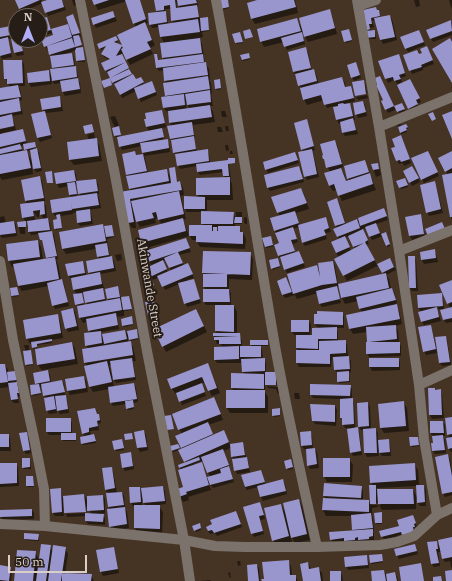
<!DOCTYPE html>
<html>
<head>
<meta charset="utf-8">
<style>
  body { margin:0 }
  #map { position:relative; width:452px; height:581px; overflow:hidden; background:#453324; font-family:"IBM Plex Serif",serif }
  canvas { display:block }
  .north { position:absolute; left:8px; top:8px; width:40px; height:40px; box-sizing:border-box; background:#251d16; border:1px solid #6d645c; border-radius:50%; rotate:0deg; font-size:11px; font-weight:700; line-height:16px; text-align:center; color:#dacfc6 }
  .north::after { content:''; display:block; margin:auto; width:14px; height:18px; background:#b2adf9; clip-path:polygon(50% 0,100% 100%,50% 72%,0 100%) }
  .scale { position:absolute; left:8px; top:555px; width:79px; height:18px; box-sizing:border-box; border:2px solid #dacfc6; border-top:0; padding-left:5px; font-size:12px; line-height:14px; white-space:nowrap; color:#dacfc6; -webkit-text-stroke:3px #251d16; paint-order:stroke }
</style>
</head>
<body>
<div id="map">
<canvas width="452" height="581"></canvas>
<div class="north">N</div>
<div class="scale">50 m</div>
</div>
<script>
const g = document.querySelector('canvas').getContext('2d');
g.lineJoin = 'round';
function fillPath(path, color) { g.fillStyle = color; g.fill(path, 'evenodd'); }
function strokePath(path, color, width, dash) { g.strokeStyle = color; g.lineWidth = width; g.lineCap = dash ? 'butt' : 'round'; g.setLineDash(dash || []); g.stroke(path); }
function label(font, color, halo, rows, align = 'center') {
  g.font = font + ' "IBM Plex Serif",serif'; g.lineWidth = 4; g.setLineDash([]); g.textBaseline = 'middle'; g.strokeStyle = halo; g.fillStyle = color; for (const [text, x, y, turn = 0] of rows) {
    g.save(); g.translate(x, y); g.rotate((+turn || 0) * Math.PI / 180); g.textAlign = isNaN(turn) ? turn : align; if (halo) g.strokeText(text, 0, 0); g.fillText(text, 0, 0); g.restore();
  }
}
fillPath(new Path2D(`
  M16,0h25l2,2 3,-1 -1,-1h17l4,10 -18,6 -5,-13 -21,9z
  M72,0h3l1,5 -2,1z
  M93,0h47l8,23 -4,1 11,21 -5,3 3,6 -23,11 -7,-13 -2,3 11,21 4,4 4,-2 4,7h9l4,10 -16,7 -5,-11 -14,7 -13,-24h-1l-6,-10 8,-4 -6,-3 -2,-3 4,-7 -5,3 -2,-5 16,-8 3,5 -3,1 3,1 7,6 11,-23 -2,-4 -7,-22 -29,9z
  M155,0h21l2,3v-3h19l1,6h-2l2,4 2,9 7,-1 1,2 1,11 -7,1 1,5 -5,1 4,6 3,19 4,6 1,11h-1l2,3 1,11h-1l2,12h-3l3,6 2,10 -22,3 2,14h-1l3,13 10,-2 2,4 1,9 17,-2 2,4 2,14h-1l2,5 1,16h-27l1,1v11l26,1 3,5v-6h6v5h-2l2,2v5h-7v3h4l2,4 -21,-1 23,3 3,6 -1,10 -45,-2 -3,-5v-2h-5l-2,-4v-10h14l-2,-3v-11h-15l-2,-3 14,-11 -2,-4 28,-16 -2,-6 -23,3 -2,-3 -1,-6 -17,3 -2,-4 -2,-9 -2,-4 -2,-11 -1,-2 1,-13 -2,-3 -1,-12h-3l-2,-3 3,-11 -1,-2 1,-11 -2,-4 -1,-10 -5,1 -2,-3v-13l2,6 5,-1 -1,-2 -2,-14 3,-1 -3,-6 -2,-10 -7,1 -2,-4 7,-11zM176,2l4,7h-3zM165,9h6l1,12 2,2 -6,1 -1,-9zM185,102h1l4,7 -3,1zM216,227h3v6z
  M227,0l2,8 -7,2z
  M260,0h35l3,13 -43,11 -3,-5 -4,-16z
  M414,0h5l1,6 -4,1z
  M449,0h3v9z
  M376,8l4,7 1,3 9,-2 2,3 5,21 -14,4 -2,-4 -5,-20 -4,1 2,6 -4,1 1,4h4v1l1,6h-8l2,-7 -6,-22z
  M329,10l3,6 5,18 -29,8 -5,-9h-1l3,11 -18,6 -3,-8 -20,5 -3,-6 36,-21 5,9z
  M113,12l4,9 -21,7 -2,-4z
  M73,15l8,21 -2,1 3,9 -5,2 1,1 5,1 2,12h-7l-2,-12 -11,4v1l7,-1 2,4 1,8 2,4 1,10 2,3 1,10 -16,3 -2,-4 -2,-9 -7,1 -3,-6 1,6 -21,3 -2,-4 -1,-10 21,-2 3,6 2,-7 -1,-2 -2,-12 -2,-7 -2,1 -5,-12 -2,1v-19l7,-2 4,12 19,-6zM54,33v3l-11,4v-3l2,-1 -1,-1z
  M451,21l1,2v12l-19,7 -2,-3z
  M16,27v13h4l1,2 3,13 -7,1 -2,-3 -3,-15 -4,1 1,3 3,15 -10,2 -2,-6v-24z
  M349,31l3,10 -6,2 -1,-1z
  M241,34l2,9 -6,1 -3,-9z
  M421,35l4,10 -17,7 -2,-4z
  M33,40h6l1,2 -6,1z
  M306,49l2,3 4,19h2l2,3 3,10 23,-6 3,5 1,5 6,3 3,10 -6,2 2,4 4,13h-2l5,14 -13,2 -2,-3 -2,-10 -2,1 -2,-4 -3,-14 -7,2 -3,-8 -17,5 -3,-6 -3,-11 -7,-16z
  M429,51l5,13 -11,4v2l-11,4 -8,-19h15z
  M249,55l1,4 -7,2 -1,-1z
  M400,59l6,17 -5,2 1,4 -5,2 -2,-4 -7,3 -8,-22z
  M22,61l2,3 1,22h-7l2,3 2,11 -3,1 4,13 -11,2 1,3 3,11 -14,3v2l20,-5 2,4 3,10h8l1,5 3,4 3,18 -6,1 -4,-7 1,9 -31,6 -2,-3v-88l10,-2 -5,-9zM24,145l2,7h-3l-3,-6zM31,150l1,11 -6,-10z
  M357,67l4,11 -7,3 -2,-4z
  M220,80l1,9 -4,1 -1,-1z
  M363,81l2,3 2,9 -12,2z
  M382,81l12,26 8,-3 3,7 -6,2 -2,-4 -9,4 -6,-12 2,-1z
  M412,84l9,18 -4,2 2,4 -8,4 -2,-4z
  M367,95l1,3 -10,2 -2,-3z
  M59,97l2,4 2,10 -18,2 7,25 -12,4 -2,-4 -6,-23 12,-3 -1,-2z
  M363,102l2,3 2,11 -9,2 -2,-4z
  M161,111l2,3 3,13 -5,1 2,4h-1l2,10 3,-2 2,4 1,8 -26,4 1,2 3,15 18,-3 5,8 4,-9 2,14 3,-1 3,6 1,7 -3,1 5,23 -3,1 2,4 4,12 -43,12 -4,-5 -3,-12 23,-6 -4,-7 -3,1 1,4 -16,4 -5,-9 1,10h-4l-3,-5 -3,-17 5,-15 -1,-3 -2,-11 -1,-3 8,-22 2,4 7,-1 -1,-3 -1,-6 -20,4 -2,-4 -2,-9h-2l-1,-1 -2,-8h2l-5,-11 5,-1 1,2 1,3 1,1 1,4 -1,1 3,11 28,-6 -2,-5 -2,-7z
  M221,111h4l2,6h-5z
  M306,121l2,3 7,26 -3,1 1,2 6,24 -12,3 -2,-3 -2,-25 -1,-3z
  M400,123l2,4 4,-2 2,4h-2l1,3 -6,2 -4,-10z
  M225,126h3l1,5h-3z
  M217,127h4l2,5h-5z
  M94,133l1,6h1l3,6 3,16 -28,4 -4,-5 -2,-17 21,-3 -2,-5z
  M403,140l8,23 -7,3 -1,-3 -4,1 -7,-15 4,-2z
  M335,141l2,4 6,22 -3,1 4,6 2,8 4,-1 -2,-3 17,-17 11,29 -34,11 -5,-11 -4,1 -4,-6 1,-13 -6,-13z
  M225,145h3l1,5 -3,1z
  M230,151h2l1,3h-3z
  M452,152v68l-1,-3 -8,-42h5l-9,-17z
  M295,153l4,10 -31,10 -2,-4z
  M429,155l10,21 -15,7 -12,-24z
  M372,165h6l3,10 -5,2z
  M299,167l2,3 3,12 -34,9 -2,-3z
  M412,167l8,15 -8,4 -8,-15z
  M74,171l2,3 1,8 19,-2 2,4 1,10 -2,1 2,2 2,11 -12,2 2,3 2,11 -13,2 -2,-3 -1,-11 -4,1v1l-13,2 2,13 -6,1 -2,-9 4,-1 -1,-4h-2l-2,-3 19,-15 -2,-3 -1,-9 -10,2 -2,-4 -2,-10zM78,184l1,9 2,3 -4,1 -2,-12z
  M40,177l2,4 3,20 -2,1 3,4 1,14 3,3 1,9 3,3 4,24 -2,1 2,4 3,17 1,-1 2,4 5,22 -14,3 -2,-4 -4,-19 -27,5 -4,-5 -3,-20 -3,1 -3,-6 -2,-16 31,-4 3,6 2,13 5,-1 -8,-25 -9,1 -2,-3 -1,-11h-3l-2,-4 4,-13 -1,-3 -4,-21zM39,211l5,9 -9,1 -1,-9 3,5h2z
  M406,181l2,6 -7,2 -3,-7z
  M434,182l2,4 7,27 -14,3 -2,-4z
  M301,189l3,5 5,15 -13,4 4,13 25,-8 6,14 -6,1 2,6 -22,7 -2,-3 -4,-16 -6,2 5,13 -5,2 2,9 4,-1 2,3 4,12 -18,6 -8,-17 -4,-10 -9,2v-1l5,-9 2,8 7,-2 -5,-14 5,-13 -2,-4z
  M337,199l2,4 7,22 13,-5 26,-7 3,7 -12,4 5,11 4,-1 5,12 -3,1 -4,-11 -11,4 -6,-12 -4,1 7,15 -3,1 11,20 13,-6 6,11 -10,5 3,4 2,10h1l2,3 3,11 -2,1 4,7 3,13 -7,2 3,4 1,12 2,4v10l-32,1 -2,-4v-21l-14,2 -3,-5 -3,-14 15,-3 -2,-3 -2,-8 -13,3 -3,-6 -2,-12 -4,1 2,4 3,12 -19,4 -2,-3 -2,-11 -21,6 -2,-4 -10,3 -2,-3 -5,-14 14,10h1l23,-25 5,8 12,-12 2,4 3,19 46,-11 -5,-9 -32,16 -12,-22 4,-2 -3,-4 3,-14 -1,-2v-9l-2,-2zM349,236l6,13 -4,2 -6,-13z
  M4,216l2,7 8,-1 2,3 1,11 -15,2 -2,-3v-18z
  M420,216l2,3 3,18 -13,3 -2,-4 -3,-18z
  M244,217h2l1,2v5h-2l-1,-2z
  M18,223h8v5h-1v6h-4l-1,-1z
  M102,225l4,7 6,-6 2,11 -7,2 3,18h2l2,4 2,10 -16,3 4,14h-3l3,5 2,9 3,-1 -1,-2 -2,-9 11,-2 2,3 2,7 8,-1 3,13 -8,1v5l-7,1 2,12 -18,3 1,3 23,-4 3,4v7h2l3,5 3,14h-3l3,19 -20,3 -4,-6 2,10 20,-3 2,4 2,14 -5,1 1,6 -6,1 -1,-6 -14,2 -2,-4 -2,-13 -16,3 -3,-5 -3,-21 -2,-3 -2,-14 5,-1 -2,-3 4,-12 -3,-11 -4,1 -3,-5 -2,-12 -2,-2 1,-9 -3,-5 -2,-11h-1l-3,-4 14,-13 2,4 2,9h4l-1,-3 10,-13 -1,-3 -2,-7 -30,5 -3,-5 -3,-17zM84,292l2,10 2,3 -4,1 -2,-11 -1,-2zM123,300l1,7 -4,-6zM109,365h3l1,11h-1l-2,-8z
  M186,239l5,13 -12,3 5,11 5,1 5,11 -7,2 1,2 7,2 6,19 -14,4 -2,-4 -6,-19 -14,6 -6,-13 -6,3 -2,-4 5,-12v-1l-5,2 -2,-4zM166,260l5,11 -3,1 -6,-11z
  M434,250l2,4 2,8 -14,2 -2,-4 -1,-8z
  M250,253l3,6 -1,21 -23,-1v11l2,3v13h3l3,6v22h3v1h-3v2h4h-1l2,4v6h10l-1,-2 17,-3v4h-8l2,4 1,9h1l2,4v10h10l2,12 -12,-1v2l-1,-2v8l3,5v16h-38l-3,-5 7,-17 -2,-3 12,-14 -1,-3 -1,-8h-25l-2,-3 8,-13 -3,-3h-3l-3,-8 3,-2 -1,-3v-26h-10l-2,-3 2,-12 -2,-3 -1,-14z
  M121,254l1,6 -5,1 -2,-6z
  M414,257l2,3 2,31h-6l-2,-3z
  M145,259l2,6 -4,1 -2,-5z
  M278,260l2,7 -7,3 -1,-2z
  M150,280l4,6 -6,4 -3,-7z
  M452,281v41l-6,1 -2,-3 -3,-11 -4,1 4,11 -17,4 -2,-3 -1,-10 -3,-5 23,-13 2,4 1,12 6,-2 -9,-22z
  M11,289h6l2,7 -6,1z
  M154,303l2,12 -6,1 -1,-1z
  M73,309l2,3 4,18 -11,2 -2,-4z
  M342,313l2,4v11h-8l2,4v9h7l2,4 1,12 3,4v11l-2,1 1,9 -11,1 -1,-10 -3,-3 -1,-13h-2l-1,10h-32l-2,-4v-12h1l-1,-3v-13h-3l-2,-3 17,-11 2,4 -1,11h4l4,-8 -3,-4v-9z
  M57,315l3,6 3,17 -12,2 1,3 -15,2v4l35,-6 3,6 3,15 -36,6 -4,-5 -2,-17 -3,1 -1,-6 -2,1 -3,-6z
  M199,316l8,16 -41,20 -3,-6z
  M132,319l1,6 -9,2 -1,-1z
  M430,326l2,3 5,24 -11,2 -2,-4z
  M137,332l1,7 -8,2 -1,-3z
  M445,337l2,3 4,25 -9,1 -2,-3z
  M24,345h4l1,1v5l2,1 2,13 -6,1 -1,-1v-13z
  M370,359h28l2,3v8l-28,1 -2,-4z
  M0,365h5l3,5v3l7,-1 2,9h-1l3,5 1,10 -2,1 1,6h-5l-3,-3 -1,-13 -10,1z
  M210,370l10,23 -8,3 -7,-14 -4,2 5,12 -24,9 -5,-12 -1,1 -4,-5 -3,-10z
  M48,371l2,4 1,8 11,-2 2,4 1,11 2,3 2,14 -9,1 -4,-6 1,5 -8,1 -2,-4 -1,-12 -2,-3 -2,-9 -2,1 1,7 -8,2 -1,-2 5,-9 -1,-2z
  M84,377l2,4 2,11 -18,3 -2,-4 -2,-11z
  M267,386l11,1 2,6 -2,1 -2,-5 -8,-1z
  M350,386l2,3v10l2,4 1,26 2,-1 2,4 3,23 -9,1 -2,-4 1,-24h-7l-2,-4v-4l-2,-3v-18l-28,-1 -2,-4z
  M429,389h6l1,2 4,-1 2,4 2,24 -12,1 -2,-4z
  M294,393h5l1,6h-5z
  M214,399l3,5 6,16 -15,5 6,11 13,1 3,8 12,-2 2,4 2,11 2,4 2,10 -13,2 -2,-4 -4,-22 -8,3 7,18 4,13 -21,6 -3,-4h-1l2,6 -23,7 1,3 -6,2 -3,-6 4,-8 -3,-18 -2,-4 7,-3 -7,-13 -6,2 -2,-5 7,-1 2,5 3,-2 -6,-12 5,-2 -9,-21zM204,460l4,13 3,4 -4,1 -3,-9 -3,-6 -7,3v-2z
  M403,402l4,6 2,23 -25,2 -3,-5z
  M368,403l2,4 1,22h5l2,4v8l10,-1 2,4 1,12h-9l-4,-5 1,5 -12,1 -2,-4 -1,-23h-3l-2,-3z
  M335,406l2,4 -1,16 -21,-2 -2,-4z
  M95,409l2,6h1l2,3 1,5 -3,1 1,6 -9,1 1,5h4l1,7 -13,2 -1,-1 3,-7 -2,-4z
  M279,409l1,7 -6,1 -1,-2z
  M452,418v34h-1l-2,-3 1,-11 -2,-3z
  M70,419l2,4v11l4,2v5h-13l-1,-6h-13l-2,-3z
  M443,422l2,3v11h-2l2,4 1,13 -11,1 -2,-3 1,-7 -1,-8 -2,-3z
  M144,432l2,3 2,15 -8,2 -2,-4 -3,-15z
  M310,432l2,4 1,13h2l2,3 2,16 -9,1 -2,-4 -1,-16h-3l-2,-3z
  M26,433l2,3 3,17 -5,1 -2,-3z
  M0,435h8l2,3 1,13h-11z
  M418,439l1,7 -7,1 -1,-1z
  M122,442l2,8 -8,1 -1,-1z
  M130,454l2,3 2,12 -9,2 -2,-3z
  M448,455l2,4 2,13v23l-7,2 -2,-4z
  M30,459l1,10h-7l-1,-1z
  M349,459l4,6 -1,17h-25l-3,-6z
  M285,462h7l1,7 -5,1z
  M0,464h16l2,3 1,19 -19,1z
  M414,464l4,6 1,16h5l2,4v16h-6l-4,-7v10l-34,1 -3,-5h2v-2h-10v2h7v2l-6,1v8l1,2 1,13h-1l1,3v6h-4v2l-37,1 -2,-4 23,-7 -1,-3 -1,-13h-26l-3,-6 1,-11h2l-2,-3 37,-9 2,3v11h6l2,4 -1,-19h3l-2,-4zM417,486l1,12 -5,-8 -36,-1 -1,-1z
  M111,468l2,3 4,22h5l2,3 1,12 2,4 2,16 -17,2 -2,-4v-16l-1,-3v-13l-3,-4z
  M261,471l5,14 17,-4 2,3 2,10 -24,7 -2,-4 -3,-10 -11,3 -2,-3 -3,-11z
  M33,477l1,10h-6l-1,-1z
  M163,487l2,4 1,13 -8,1 5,7 -1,22 -24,-1 -3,-5v-22h-2l-2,-3 9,-15 3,5zM142,500l4,6h-4z
  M60,489l2,4v4l22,-2 4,7 15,-6 2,3v14l-3,1 3,4v7l-17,-1 -2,-3v-5l-19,1 -1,-3 21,-1 3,1v-1h1l-1,-2h-1l-3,-4 1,4 -22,1v2l-2,-4 1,6h-9l-2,-3z
  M299,500l3,6 8,34 -15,3 -4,-7 1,6 -16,4 -3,-6 8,-35 5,9z
  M260,503l2,4 3,12 -5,1 4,14 -10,3 -2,-4z
  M32,510l2,3v6l-31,1 -2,-3z
  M382,515v9h-5l-1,-1z
  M238,516l4,11 -25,9 -2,-3 -5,1 -2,-3z
  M413,517l4,10h-2l1,3 -32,10 -3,-8 19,-6z
  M199,524l2,6 -5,2 -1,-2z
  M38,535l1,6 -13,-1 -1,-1z
  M452,538v30l-1,-1 -1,-6 -5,1 -2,-3 -2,-7h-3l2,14 -6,1 -2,-3 4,-22 5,7z
  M415,545l3,9 -19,5 -4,-9z
  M50,546l3,6 12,-4 3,6 -3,20 26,1 3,6h-79l20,-29 5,9z
  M113,548l2,4 4,21 -16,3 -2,-4 -4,-21z
  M366,556l2,4 1,8 -21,2 -2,-4z
  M382,556l1,6 -11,2 -1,-1z
  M237,561h3l1,4 -3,1z
  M288,561l3,5 1,10h3l3,5h-35z
  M308,563l3,6 7,-1 4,5 1,8h-19z
  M257,565l2,3 1,13h-11z
  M10,568l2,3 -1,10h-11v-9z
  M384,571l2,4 9,-1 2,3 1,4h-25z
  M230,572l1,6h-1l-2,-5z
  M340,572l2,3 1,6h-12z
  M210,580l1,1h-11z`), '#0007');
fillPath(new Path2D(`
  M15,0h25l-21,9z
  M47,0h15l2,7 -19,6 -4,-11z
  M92,0h17l-15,5z
  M125,0h15l6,19 -13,5z
  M154,0h21l1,8 21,-3 2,12 -28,4 -1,-16 -6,1v4l-8,1z
  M177,0h19l1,3 -19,3z
  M221,0h7l1,7 -9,2 -2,-8z
  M257,0h37l2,7 -45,12 -4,-16z
  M376,7l1,3h2l1,6 -9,2 1,6h-3l1,5 -3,1 -4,-20z
  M330,9l5,19 -31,9 -5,-19z
  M113,11l2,6 -22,8 -2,-7z
  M166,11l1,11 -18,3 -1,-12z
  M73,14l7,19 -8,2 -6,-18z
  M390,15l5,22 -15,3 -6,-22z
  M47,17l4,13 -11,3v-14z
  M208,17l1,13 -8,1 -1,-13z
  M297,18l4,13 -41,11 -3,-13z
  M198,19l2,13 -40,5 -2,-12z
  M451,20l1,11 -22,8 -4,-9z
  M145,22l7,18 -5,2 4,7 -25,11 -5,-11 2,-1 -1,-2 -6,10 6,-2 4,8 -21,9 -4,-8 9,-4 -9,-5 5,-8 -7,3 -2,-5 19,-8 2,4 -4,2 8,3 -5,-10z
  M68,24l4,13 -28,10 -3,-8 12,-4 -2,-6z
  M16,25v9l-16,3v-9z
  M250,29l3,8 -8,2 -2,-8z
  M349,29l3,11 -8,2 -3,-11z
  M375,30v7l-9,1v-7z
  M419,30l5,12 -19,7 -5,-12z
  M240,32l3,10 -8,1 -3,-9z
  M302,32l2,9 -20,6 -3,-9z
  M79,35l3,10 -7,2 -2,-11z
  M8,37l3,16 -11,3v-17z
  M16,38v2h4l3,11 -9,2 -3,-14z
  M72,38l3,9 -26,8 -2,-9z
  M200,38l2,15 -40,5 -2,-15z
  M450,38l2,4v41l-20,-34z
  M427,46l6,14 -12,5 1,2 -13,4 -6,-16 14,-5 2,4 3,-1 -2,-4z
  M83,47l2,13 -9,1 -1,-11 1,-1v-1z
  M306,47l5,21 -18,4 -5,-20z
  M72,53l2,12 -22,3 -2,-12z
  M249,53l1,5 -8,2 -2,-5z
  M154,54h3l1,6 45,-6 1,8 -48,6z
  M399,54l6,19 -6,2 2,4 -7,2 -1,-4 -8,2 -7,-18z
  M3,60h19l1,23 -16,1v-5h-3z
  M126,62l3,6 -19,10 -3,-6z
  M206,62l2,13 -44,6 -1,-13z
  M356,62l4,13 -9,3 -4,-13z
  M76,66l1,11 -25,4 -2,-12z
  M129,69l3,5 -20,9 -2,-5z
  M314,69l3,12 -19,5 -3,-12z
  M49,70l1,11 -22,2 -1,-10z
  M133,74l3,5 5,-2 3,5 -24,13 -6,-11z
  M208,76l2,13 -45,7 -2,-13z
  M380,76l14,30 8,-3 3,6 -8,3 -3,-6 -9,4 -4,-9 2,-1 -7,-15h1l-2,-7z
  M342,77l3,10 6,-1 3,12 -30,7 -3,-10 -18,5 -3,-12z
  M78,78l2,11 -18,3 -2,-11z
  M110,78l2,7 -8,3 -3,-7z
  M220,79l1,9 -6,1 -1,-9z
  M410,79l10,19 -4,2 2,4 -10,5 -11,-24z
  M364,80l2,14 -11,2 -3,-14z
  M152,81l4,11 -18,7 -4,-11z
  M18,85l3,12 -21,3v-12z
  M210,90l1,12 -24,3 -2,-11z
  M184,94l1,11 -22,3 -2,-11z
  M60,96l1,11 -19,3 -2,-11z
  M19,98l2,13 -21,4v-13z
  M363,101l3,11 -11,3 -2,-12z
  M343,103l1,1 6,-1 3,13 -17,4 -3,-13 5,-1v-2z
  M210,105l2,12 -43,6 -1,-12z
  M162,110l3,13 -19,4 -2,-8h2l-1,-6z
  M45,111l6,24 -14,3 -6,-24z
  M452,111v28l-10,-24z
  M433,112l3,7 -4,2 -4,-7z
  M12,114l2,12 -14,3v-12z
  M353,118l3,12 -14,3 -2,-11z
  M307,119l7,27 -13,4 -7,-27z
  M192,122l2,13 -24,4 -3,-13z
  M92,124l2,8 -9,2 -2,-8z
  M406,124l2,3 -2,1 1,2 -7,3 -2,-6z
  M119,126l2,9 -7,1 -2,-8z
  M162,128l2,9 -45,10 -2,-10z
  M23,129l3,12 -26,6v-13z
  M401,135l9,24 -9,3 -1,-2 -4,1 -5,-13 4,-1 -3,-8z
  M194,136l2,13 -23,4 -2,-13z
  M97,138l2,18 -30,4 -2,-18z
  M168,139l1,9 -27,5 -2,-10z
  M335,140l7,24 -16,4 -2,-9h-1l-1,-3 1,-1 -3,-11z
  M35,142l1,5 -12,3 -1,-6z
  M20,144l2,5 -22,5v-5z
  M37,148l4,20 -8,1 -3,-19z
  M208,149l1,12 -32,5 -2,-12z
  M312,149l5,25 -13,3 -6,-25z
  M27,150l4,18 -31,6v-19z
  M135,151l1,4 7,-1 4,17 -21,4 -4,-21z
  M428,151l10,21 -17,8 -10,-22z
  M452,151v17l-7,4 -7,-14z
  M295,152l3,8 -33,10 -2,-8z
  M228,158h7v5l-7,1 1,12h-6l-1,-7 -25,3 -1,-8 32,-4z
  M365,160l4,12 -22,7 -3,-13z
  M378,163l1,6 -6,1 -2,-6z
  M299,166l4,13 -36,9 -3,-13z
  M412,166l7,12 -10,5 -6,-12z
  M175,167l2,15 3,-1 2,9 -52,9 4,23 -6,1 -8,-31 51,-9 -2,-15z
  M341,168l5,13 24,-8 3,11 -35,12 -4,-12 -5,2 -5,-13z
  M167,169l2,12 -40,8 -3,-13z
  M74,170l2,11 -20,3 -2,-11z
  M52,171l1,12h-6l-2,-11z
  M452,173v44h-2l-8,-42z
  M40,176l4,22 -19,3 -4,-21z
  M230,177v18h-34v-17z
  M405,178l3,7 -9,3 -3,-7z
  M96,179l2,12 -20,3 -2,-13z
  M435,181l6,28 -15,4 -6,-28z
  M75,182l2,12 -8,1 -2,-12z
  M301,188l6,15 -30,10 -6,-16z
  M179,191l5,23 -26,6 -2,-8 -4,1 2,5 -18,4 -5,-21z
  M97,193l2,12 -27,4 -1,-8 1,9 -20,3 -2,-13z
  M184,196l21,1v12h-21z
  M337,198l8,25 -10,3 -8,-24z
  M44,201l1,13 -5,1v-5l-7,1 1,5 -12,2 -2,-14z
  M384,208l3,8 -27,10 -2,-8z
  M90,209l1,12 -14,2 -1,-12z
  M201,211l33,1 -1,12h-32z
  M295,211l4,12 -25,8 -4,-13z
  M60,214l2,14 -8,1 -1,-9 4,-1 -1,-4z
  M421,214l3,20 -15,2 -4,-19z
  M235,217h7v6h-8z
  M326,217l3,11 -5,2 2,5 -24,8 -4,-18z
  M48,218l2,12 -22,2v-5l1,-1 -1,1 -1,-6z
  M183,218l3,13 -45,12 -3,-13z
  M357,219l3,9 -23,9 -4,-8z
  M14,221l2,12 -16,2v-12z
  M26,221v6h-8l-1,-5z
  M442,222l3,7 -17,7 -3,-7z
  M376,223l4,10 -11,4 -4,-10z
  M103,224l3,17 -44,8 -3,-17z
  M112,225l2,11 -8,1 -2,-11z
  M189,225h23v6h1v-4h4v4h1v-5h22v6h3v12l-47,-2v-6h-7z
  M293,227l4,12 -6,1 4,11 -17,5 -4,-11 5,-2 -4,-10z
  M363,229l5,11 -3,2 10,18 -32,16 -9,-17 30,-16 -11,4 -5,-11z
  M52,231l5,25 -11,2 -4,-18h-2l-2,-7z
  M386,232l4,12 -4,2 -5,-12z
  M271,236l2,9 -8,2 -3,-9z
  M345,236l5,11 -14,6 -5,-11z
  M186,238l4,10 -42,14 -3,-11z
  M38,240l2,17 -32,4 -2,-17z
  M107,243l2,12 -12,2 -2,-12z
  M435,249l1,9 -15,2 -1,-8z
  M203,251l48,1 -1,23 -48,-2z
  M299,251l5,12 -20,7 -4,-13z
  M178,252l5,11 -14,5 -5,-10z
  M112,256l2,12 -26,5 -2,-12z
  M408,256h7l1,32h-7z
  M55,257l4,22 -41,7 -5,-22z
  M278,258l2,8 -9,3 -2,-9z
  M390,258l4,9 -12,6 -5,-9z
  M163,260l4,9 -17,8 -4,-9z
  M83,261l2,12 -17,3 -3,-12z
  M333,261l4,22 -15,2 -29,9 -6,-20 30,-9 3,12 -2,-14z
  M188,263l5,11 -31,13 -5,-11z
  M100,272l2,12 -29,6 -2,-12z
  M386,273l3,15 -48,10 -3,-14z
  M203,274h24v13h-24z
  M286,277l6,15 -10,3 -5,-14z
  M151,278l3,7 -7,4 -4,-6z
  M62,279l6,23 -16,4 -5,-23z
  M194,279l6,20 -16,5 -6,-21z
  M452,280v22l-5,2 -8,-19z
  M118,286l2,11 -13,2 -2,-10z
  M337,286l3,13 -21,5 -3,-13z
  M17,287l2,8 -8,1 -1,-8z
  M103,288l2,11 -20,4 -2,-11z
  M392,288l4,12 -37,9 -3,-12z
  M203,289h26l1,13h-27z
  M82,293l2,10 -9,2 -2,-11z
  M442,293l1,13 -25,2 -1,-13z
  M129,296l3,13 -9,1 -2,-13z
  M120,298l2,12 -43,8 -2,-12z
  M154,300l2,14 -8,1 -3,-13z
  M397,304l3,15 -51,10 -3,-14z
  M215,305h19v27l-19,-1z
  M437,307l2,10 -18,5 -3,-10z
  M452,307v11l-9,2 -3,-10z
  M73,308l4,18 -12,3 -4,-18z
  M196,309l8,17 -42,21 -8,-18z
  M317,311l26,1v13l-29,-1v-10h3z
  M116,313l2,12 -30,6 -2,-12z
  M58,314l3,19 -35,6 -3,-19z
  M132,316l1,8 -11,2 -1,-7z
  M291,320h18v12h-18z
  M396,325l1,14 -28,3h31v11l-34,1v-12h1l-1,-15z
  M431,325l5,24 -13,3 -5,-25z
  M337,327v12h-19v10l-22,-1v-13h16v-7z
  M137,329l1,9 -9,2 -2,-9z
  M125,330l2,9 -23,5 -2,-10z
  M101,331l1,12 -17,3 -1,-13z
  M213,333h27l1,11h-22v-4h-5v-3l25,-1h-26z
  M446,336l4,26 -11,1 -4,-26z
  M52,339v2l-15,3v3l-5,1 -1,-6z
  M250,340h18v5h-18z
  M346,340v13l-16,1v10l-34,-1v-13h23v-9z
  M131,341l2,14 -49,8 -2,-14z
  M72,342l3,17 -38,6 -2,-16z
  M239,346v13l-25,1v-13z
  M240,346h21v11h-21z
  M31,350l2,14 -8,1 -2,-14z
  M349,356l1,13 -16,1 -1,-13z
  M132,358l3,19 -22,3 -3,-19z
  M265,358v13l-23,1 -1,-13z
  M369,358h30v9h-30z
  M107,361l5,21 -23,5 -5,-21z
  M208,363l9,25 -9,3 -6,-14 -31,12 -4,-10z
  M0,364h5l3,18 -8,1z
  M48,370l2,11 -15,3 -2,-11z
  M15,371l2,9 -9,1 -1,-9z
  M349,371v10l-12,1v-10z
  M265,372h11v13h-11z
  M231,373l33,1v15l-33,-1z
  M84,376l2,12 -19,3 -2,-12z
  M62,380l3,12 -22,4 -2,-12z
  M17,382l2,11h-2l1,6 -7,1 -3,-17z
  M134,383l3,16 -27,4 -2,-16z
  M202,383l3,9 -26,10 -3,-9z
  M39,384l2,9 -10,2 -1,-10z
  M310,384l41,1 -1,11 -40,-1z
  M428,388h7v2l6,-1 1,26h-13z
  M226,390h39v18h-39z
  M66,395l2,14 -11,2 -2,-15z
  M54,396l2,13 -10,2 -2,-13z
  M214,397l7,17 -43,16 -6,-16z
  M353,398l1,26 -12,1v-7h-2v-19z
  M133,400l1,7 -8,2 -1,-8z
  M404,401l2,25 -26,2 -2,-24z
  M368,402l1,24 -11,1 -1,-24z
  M310,404l25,1v17l-23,-1z
  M95,408l2,6h2l1,6 -3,1 1,5 -9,2v4l-7,2 -5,-23z
  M280,408v7l-8,1v-7z
  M171,415l3,14 -7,1 -3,-14z
  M452,417v17l-5,1 -2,-17z
  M46,418h25v14h-25z
  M430,421h13l1,12h-14z
  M208,422l5,12 -32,14 -6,-12z
  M358,427l3,24 -11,2 -3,-24z
  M376,428l1,25h-13l-1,-24z
  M144,430l3,17 -10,1 -3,-16z
  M224,430l5,12 -45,20 -6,-12z
  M311,431l1,14 -11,1 -1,-14z
  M27,432l3,18 -7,1 -4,-18z
  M61,433h15v7h-15z
  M132,433l1,6 -8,1 -1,-6z
  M0,434h9v13h-9z
  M94,434l2,7 -15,3 -1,-7z
  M443,435l2,15 -13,1 -1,-8h2l-1,-7z
  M409,437h9l1,8 -9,1z
  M452,437v11l-4,1 -2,-11z
  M122,439l2,9 -10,2 -2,-9z
  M389,439l1,13 -11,1 -1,-13z
  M243,442l2,13 -14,2 -1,-13z
  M178,444l2,4 -9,3 -1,-5z
  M315,448l2,16 -10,2 -1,-17z
  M223,449l6,16 -22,8 -6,-16z
  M131,452l2,14 -11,2 -2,-14z
  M448,454l4,22v16l-10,2 -7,-37z
  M199,457l1,3 -21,8 -1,-3z
  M247,457l2,11 -15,3 -2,-12z
  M22,458h8v9l-8,1z
  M323,458h27v19h-27z
  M291,459l2,8 -7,2 -2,-8z
  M202,462l7,23 -23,7 1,2 -8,3 -2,-8 6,-2 -5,-17z
  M0,463h17v20l-17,1z
  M415,463l1,17 -46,3 -1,-17z
  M229,466l4,13 -23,6 -3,-8 14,-4 -1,-4z
  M112,467l3,21 -10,2 -3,-22z
  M261,470l4,12 -20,5 -4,-12z
  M26,476h7l1,10h-8z
  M283,479l3,12 -26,6 -3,-11z
  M324,483l38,3 -1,12 -38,-2z
  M369,485h7v19h-6z
  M416,485h8l1,17 -8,1z
  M163,486l2,15 -22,2 -2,-15z
  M129,487h11l1,15 -11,1z
  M61,488l1,24 -10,1 -2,-24z
  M377,489h36l1,15h-36z
  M122,492l2,13 -16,2 -2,-14z
  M84,494l2,18 -22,1 -1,-17z
  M103,495l1,15 -17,1v-15z
  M323,498l46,2v12l-47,-2z
  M299,499l8,35 -16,4 -8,-35z
  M260,502l4,13 -5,1 4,15 -12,3 -8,-27z
  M281,504l8,32 -17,5 -8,-33z
  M134,505h26v24l-26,-1z
  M125,507l2,17 -18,3 -2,-18z
  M32,509v7l-32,1v-7z
  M236,511l5,13 -27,9 -2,-3 -4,1 -2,-4 6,-3 -2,-4z
  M382,512v11h-7l-1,-10z
  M85,513l19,1 -1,8 -18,-1z
  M371,513l2,15 -21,2 -1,-15z
  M413,515l3,8 -2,1 1,3h-2l1,5 -12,3 -1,-3 -20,5 -2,-6 20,-5 -2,-6z
  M200,523l1,5 -7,3 -2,-5z
  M373,529v7l-4,1v2l-11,1v-3l-3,1v2l-11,1v-3l-14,2 -1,-8z
  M24,533l15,1 -1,6 -14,-1z
  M452,537v20l-10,2 -4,-19z
  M437,541l1,8h-2l3,14 -8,1 -4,-22z
  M41,544l10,1 -5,36h-10z
  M415,544l2,7 -21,5 -2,-7z
  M53,545l13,2 -5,34h-13z
  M114,547l4,22 -18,3 -4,-22z
  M17,550l19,1 -3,30h-19z
  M382,554l1,7 -13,2 -1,-8z
  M367,555l1,10 -23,2 -1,-10z
  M289,560l1,15h6v6h-34l-1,-2h3l-2,-17z
  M308,562l1,7 10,-2 2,14h-18l-3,-17z
  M421,563l3,18h-23l-2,-14z
  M257,564l2,17h-11l-1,-16z
  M0,565l11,2 -2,14 -9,-1z
  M384,570l2,11h-14l-1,-10z
  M452,570v11h-6l-1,-10z
  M330,571h11v10h-11z
  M395,572l2,9h-10l-1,-7z
  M62,573l30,1 -1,7h-29z
  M441,576l1,5h-9v-4z`), '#9996ce');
strokePath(new Path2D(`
  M80,0l35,175 32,176 37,189 6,41
  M216,0c22,115 39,231 59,346 12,67 27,134 42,201
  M357,0l22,127 20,124
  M358,6l18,-6
  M379,127l73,-30
  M0,261l13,79 22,103 9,46 1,37
  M419,385l33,-15
  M437,515l-13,-76 -5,-54 -20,-134 53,-21
  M0,524l45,2 139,14 31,6 29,1h73l63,-2 17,-3 17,-6 23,-21 15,-7`), '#7b726b', 10);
label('12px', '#dacfc6', '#251d16', [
  ["Akinwande Street",149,288,80]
]);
</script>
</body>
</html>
